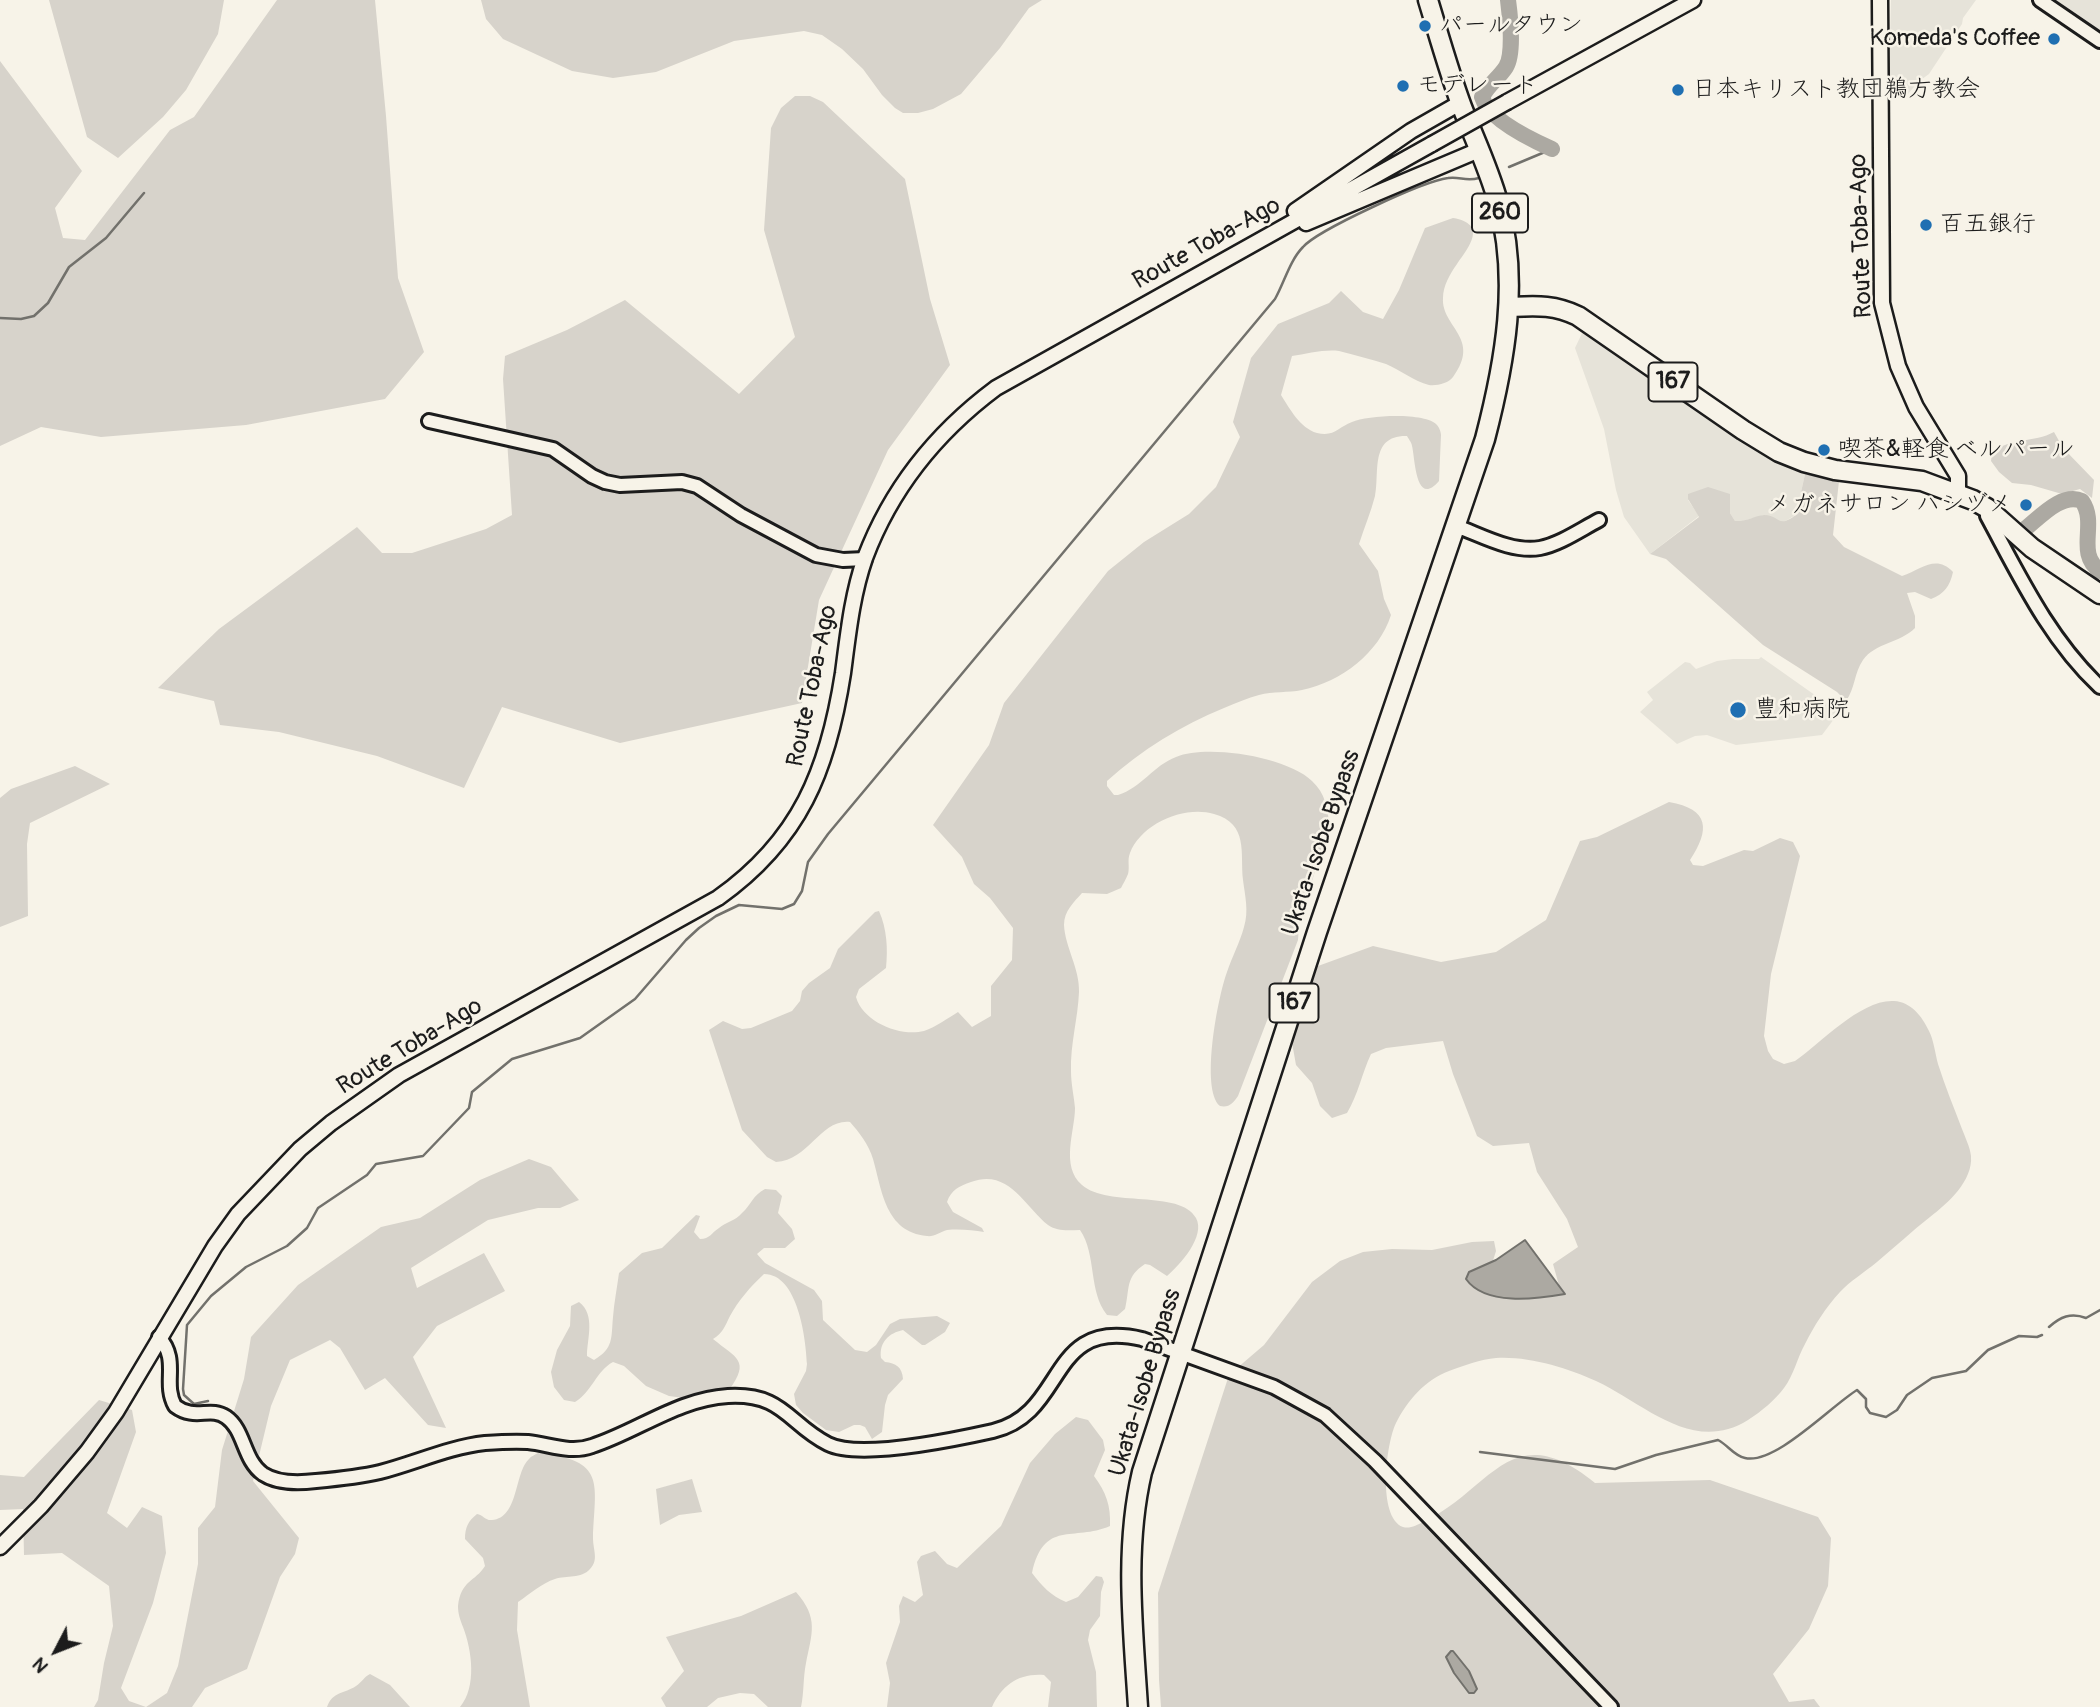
<!DOCTYPE html>
<html>
<head>
<meta charset="utf-8">
<style>
  body { margin:0 }
  #map { position:relative; width:2100px; height:1707px; overflow:hidden; background:#f7f3e8; font-family:Pangolin,sans-serif }
  canvas { display:block }
  .north { position:absolute; left:21px; top:1616px; width:70px; height:70px; -webkit-text-stroke:5px #f7f3e8; paint-order:stroke; rotate:228deg; font-size:19px; font-weight:700; line-height:28px; text-align:center; color:#1c1c1c }
  .north::after { content:''; display:block; margin:auto; width:24px; height:32px; background:#1c1c1c; clip-path:polygon(50% 0,100% 100%,50% 72%,0 100%) }
</style>
</head>
<body>
<div id="map">
<canvas width="2100" height="1707"></canvas>
<div class="north">N</div>
</div>
<script>
const g = document.querySelector('canvas').getContext('2d');
g.lineJoin = 'round';
function fillPath(path, color) { g.fillStyle = color; g.fill(path, 'evenodd'); }
function strokePath(path, color, width, dash) { g.strokeStyle = color; g.lineWidth = width; g.lineCap = dash ? 'butt' : 'round'; g.setLineDash(dash || []); g.stroke(path); }
function label(font, color, halo, rows, align = 'center') {
  g.font = font + ' Pangolin,"Klee One",sans-serif'; g.lineWidth = 5; g.setLineDash([]); g.textBaseline = 'middle'; g.strokeStyle = halo; g.fillStyle = color; for (const [text, x, y, turn = 0] of rows) {
    g.save(); g.translate(x, y); g.rotate((+turn || 0) * Math.PI / 180); g.textAlign = isNaN(turn) ? turn : align; if (halo) g.strokeText(text, 0, 0); g.fillText(text, 0, 0); g.restore();
  }
}
fillPath(new Path2D(`
  M1891,0h85l-13,18 -1,6 -33,50 -11,8 -15,18 -14,-16z
  M2053,0h47v32z
  M1584,329l166,118 55,27 -9,41 -14,8 -18,-8 -21,6h-8l-5,-8 -42,-13 11,16 -49,38 -26,-37 -8,-27 -12,-61 -29,-81z
  M1761,657l75,53 -2,9 -12,16 -86,10 -29,-10 -12,1 -18,8 -37,-32 13,-12 -6,-8 38,-30 5,1 6,6 21,-8 16,-2h26z`), '#e6e3d9');
fillPath(new Path2D(`
  M49,0h175l-6,34 -32,56 -23,27 -45,41 -31,-21z
  M277,0h98l11,116 12,162 26,74 -39,47 -139,26 -145,12 -60,-10 -41,19v-385l82,110 -27,37 8,30 22,2 85,-110 24,-13z
  M481,0h561l-13,8 -29,40 -39,46 -28,15 -15,4h-15l-8,-5 -13,-13 -19,-26 -21,-20 -20,-14 -18,-4 -70,10 -78,31 -43,6 -41,-7 -69,-32 -17,-20z
  M795,96h15l13,6 82,77 25,120 20,66 -62,85 -69,150 -17,103 -182,40 -118,-36 -38,81 -87,-32 -98,-24 -59,-7 -6,-24 -56,-13 61,-59 138,-102 25,26h30l74,-24 26,-14 -9,-136 2,-23 62,-26 58,-30 114,94 56,-57 -31,-107 7,-102 10,-20z
  M1453,218c35,6 16,29 4,46 -7,10 -14,22 -14,34 -2,29 39,40 10,79 -4,6 -16,9 -24,8 -15,-4 -29,-15 -43,-21 -15,-5 -32,-9 -47,-13 -14,-2 -33,3 -47,5l-11,39c9,14 19,33 36,38 18,4 21,-6 35,-11 16,-7 74,-10 85,3 2,2 4,7 4,10l-2,46c-24,28 -24,-25 -27,-35 0,-3 -4,-8 -5,-10 -38,-1 -27,38 -32,60 -4,16 -11,32 -16,48l19,27 6,28 7,16c-12,38 -50,67 -89,75 -14,3 -29,1 -43,5 -11,3 -23,8 -35,13 -42,17 -83,42 -117,73v5l7,9h4c23,-7 36,-30 58,-38 32,-13 111,0 136,24 13,12 16,27 17,44l-30,99 -1,16 -60,156c-5,7 -9,12 -18,10 -20,-17 -2,-110 7,-134 5,-15 13,-30 17,-45 5,-16 1,-31 -1,-47 -3,-27 6,-56 -29,-66 -30,-9 -73,10 -84,39 -3,7 0,14 -2,21 -2,5 -5,10 -7,14l-14,6 -25,-1c-8,9 -18,18 -18,32 1,22 16,44 15,67 -1,26 -9,53 -8,79 0,13 3,25 4,37 0,23 -15,58 7,77 26,23 98,4 114,33 10,18 -16,47 -29,58l-17,-11 -5,-1c-20,13 -15,24 -20,45l-8,7 -10,-1c-19,-24 -10,-60 -27,-85 -11,0 -22,2 -32,-5 -23,-18 -39,-57 -77,-43 -12,4 -20,8 -24,20l6,10 29,16 2,4c-11,-2 -25,-3 -37,-2 -7,2 -13,7 -20,6 -42,-4 -45,-46 -54,-77 -4,-14 -14,-27 -23,-37 -30,-3 -40,38 -74,40l-9,-5 -25,-27 -33,-100 14,-9 19,8 9,-1 41,-17 8,-10 2,-10 7,-8 21,-15 8,-19 37,-37 4,-1c8,18 9,38 7,57l-27,21 -3,8c7,25 44,40 68,34 12,-4 24,-13 34,-19l14,15 19,-11v-30l21,-26 1,-32 -23,-30 -16,-14 -12,-27 -29,-32 56,-80 15,-42 104,-132 36,-29 45,-28 27,-27 24,-50 -7,-15 18,-64 27,-34 51,-21 12,-12 22,21 20,7 16,-29 26,-62z
  M2054,432l9,16 31,32 -2,18 -12,-9 -18,5 -31,-9 -19,-2 -13,-11 -8,-11 1,-8c18,-16 42,-10 62,-21z
  M1805,474l34,7 -6,54 11,12 58,29c20,-7 34,-22 51,-4 -3,14 -9,22 -22,27l-16,-7 -8,1 8,23v12c-15,15 -40,15 -52,32 -9,13 -8,29 -17,41l-9,-9 -74,-47 -97,-86 -16,-5 49,-37 -11,-18v-5l20,-7 22,7v19l5,8c11,1 19,-5 29,-6 16,0 13,14 32,0z
  M75,766l35,18 -80,39 -3,21 1,72 -28,11v-129l11,-9z
  M1669,802c41,7 41,28 21,58l3,5 10,1 41,-16 9,1 27,-13 13,4 7,14 -29,118 -7,62 4,15 5,8 11,5 11,-3c26,-18 66,-62 99,-60 17,1 28,15 35,30 5,10 6,22 9,33 7,22 16,44 24,65 3,8 8,18 9,27 2,25 -23,47 -41,61 -18,14 -35,30 -53,45 -12,10 -27,19 -37,30 -14,15 -26,34 -35,52 -8,14 -11,31 -21,44 -9,12 -22,23 -36,32 -56,35 -104,-17 -152,-39 -29,-13 -67,-25 -100,-23 -15,1 -33,8 -47,13 -23,8 -42,30 -53,52 -10,20 -19,94 7,104 7,2 14,-2 20,-5 68,-31 87,-108 172,-39l115,-3 108,37 13,21 -3,48 -19,43 -36,45 16,28 25,-3 6,8h-659l-2,-27 -1,-87 71,-218 35,-30 48,-63 28,-21 23,-9 29,-3 40,1 40,-8 22,-1 2,10 -5,16 69,22 -7,-25 25,-17 -11,-28 -30,-47 -8,-29 -36,3 -16,-10 -24,-62 -10,-33 -57,7 -15,6c-9,19 -13,41 -24,59l-15,5 -12,-12 -8,-23 -16,-18 -5,-28 27,-71 55,-20 68,16 55,-10 50,-32 34,-79 17,-4z
  M529,1159l22,8 28,33 -19,8h-22l-50,12 -77,48 6,20 67,-35 21,38 -68,35 -24,31 33,71 -18,-3 -43,-47 -20,12 -25,-42 -10,-8 -40,20 -19,46 -18,75 46,57 -4,16 -15,23 -33,92 -42,19 -13,19h-98l4,-7 6,-37 9,-37 -4,-40 -47,-33 -38,2 -1,-46 -23,1v-35l24,2 75,-77 33,10 4,22 -29,81 20,15 15,-21 20,9 4,37 -13,50 -32,85 8,13 17,6 21,-14 11,-27 20,-102v-36l17,-21 7,-57 22,-71 7,-42 47,-52 83,-58 39,-9 60,-38z
  M765,1189l11,1 6,6 -4,17 14,16 3,10 -10,9h-21l-7,6 8,9 49,27 8,11 1,19 32,30 12,2 9,-7 14,-21 10,-5 37,-3 13,7 -5,9 -20,13h-3l-19,-15c-14,3 -24,12 -22,28l4,4c11,1 17,5 18,17l-15,16 -3,10 -3,27 -10,7 -7,-12 -5,-2h-6l-15,7 -13,-2 -23,-17 -7,-8 -2,-11 12,-23 1,-7c-1,-25 -9,-90 -43,-90 -13,12 -26,27 -34,42 -5,10 -7,17 -17,23 23,19 38,21 16,51l-45,8 -15,-2 -23,-10 -22,-20 -11,-4c-17,9 -21,30 -38,40l-11,-2 -10,-13 -3,-15 6,-22 13,-24 1,-20 8,-4c17,13 8,37 8,54l7,4c20,-12 17,-22 19,-43 1,-14 4,-29 6,-44l23,-20 20,-5 34,-33 4,1 -6,16 6,7c10,0 11,-6 19,-11 7,-6 16,-7 23,-15 9,-8 11,-18 23,-24z
  M1076,1417l12,3 15,20 2,10 -11,26c12,16 17,30 16,50 -37,16 -66,-7 -78,47 10,13 19,23 34,29l12,-5 18,-21 6,1 2,5 -3,10 -1,24 -10,14 -2,10 8,32 1,35h-49l3,-25 -7,-7c-25,-2 -42,10 -52,32h-105l3,-24 -4,-20 14,-41 -1,-16 4,-10 12,6 8,-7 -6,-33 4,-6 14,-5 12,13 10,4 44,-42 29,-63 25,-29z
  M538,1453c69,7 57,30 55,85 0,12 6,22 -3,31 -9,10 -23,6 -35,10 -13,4 -25,15 -37,23l-1,28 13,77h-70c17,-20 12,-57 3,-80 -3,-8 -5,-13 -5,-21 3,-26 17,-24 27,-40l-2,-8 -18,-19c0,-11 3,-18 12,-25 6,1 9,7 15,6 27,-2 22,-47 37,-61 2,-3 6,-4 9,-6z
  M692,1479l10,33 -23,3 -19,10 -4,-36z
  M796,1592c23,26 16,41 10,71 -3,15 -2,30 -5,44h-33l-14,-13 -14,-1 -22,5 -11,9h-41l-5,-9 23,-27 -18,-34 75,-21z
  M370,1674l20,11 20,22h-83c6,-16 17,-13 29,-21 6,-4 8,-9 14,-12z`), '#d7d3cb');
const water = new Path2D(`
  M1525,1240l40,54c-29,5 -80,12 -99,-15l3,-7 27,-12z
  M1451,1651h2l16,20 8,18 -3,4h-5l-15,-20 -8,-16z`);
fillPath(water, '#aca9a2');
strokePath(water, '#72716c', 2);
strokePath(new Path2D(`
  M1509,167l43,-18
  M0,318l21,1 13,-3 14,-13 21,-36 37,-29 38,-45
  M2049,1327c11,-10 22,-15 37,-9l14,-8
  M208,1401l-14,3 -10,-9 -1,-6 4,-64 24,-29 35,-29 41,-21 20,-18 11,-20 49,-33 9,-11 47,-8 46,-48 3,-16 40,-33 68,-21 55,-39 51,-59 13,-12 17,-12 23,-11 43,4 12,-5 8,-13 6,-29 20,-28 447,-535c9,-16 15,-39 28,-52 15,-17 121,-66 145,-69 12,-2 17,4 31,0
  M1480,1452l135,17 41,-14 62,-15c10,5 16,16 27,18 30,7 86,-52 112,-68l9,9v8l4,6 16,4 11,-7 10,-15 25,-17 34,-7 22,-21 31,-14 18,1 5,-2`), '#72716c', 2.5);
strokePath(new Path2D(`
  M1508,0c2,15 6,54 -2,67 -7,11 -18,18 -24,30 6,22 50,43 70,52
  M2025,529c15,-12 37,-37 57,-28 16,23 -7,52 18,70`), '#aca9a2', 16);
const minor = new Path2D(`
  M2040,0l60,41
  M429,421l124,28 39,27 13,6 15,3 62,-3 15,4 44,29 75,40 27,5 22,-1
  M1987,509v7c33,61 62,123 113,171
  M1456,526c25,9 56,27 84,22 20,-4 40,-18 59,-28
  M159,1337c21,24 3,45 16,69 20,15 35,0 51,11 19,13 17,43 37,57 15,10 36,9 53,7 22,-2 43,-4 64,-9 35,-9 69,-25 105,-29 14,-1 28,-2 43,-1 21,2 42,12 64,4 46,-15 86,-47 136,-50 56,-3 60,28 100,48 32,16 129,-5 165,-13 75,-18 53,-114 149,-92l132,48 51,28 50,46 236,246`);
const major = new Path2D(`
  M1880,0l2,303 16,63 18,41 42,69v18
  M1507,102l186,-102
  M1295,211l116,-80 49,-28
  M1306,223l173,-73
  M0,1547l41,-41 46,-54 29,-40 99,-166 23,-32 62,-65 31,-26 68,-48 319,-177c82,-58 110,-128 125,-225 5,-38 9,-78 22,-115 26,-69 72,-126 131,-170l436,-244`);
const highway = new Path2D(`
  M1509,307c26,-1 44,-3 69,9l165,114 36,22 25,10 31,8 87,11 51,19 14,8 45,40 68,46
  M1138,1707c-5,-79 -14,-158 4,-235l175,-540 168,-493c20,-77 35,-159 13,-237 -9,-33 -24,-64 -36,-95 -13,-35 -23,-71 -34,-107`);
strokePath(minor, '#1c1c1c', 18);
strokePath(major, '#1c1c1c', 19);
strokePath(highway, '#1c1c1c', 23);
strokePath(minor, '#f7f3e8', 12);
strokePath(major, '#f7f3e8', 14);
strokePath(highway, '#f7f3e8', 18);
const majorBridge = new Path2D(`
  M1432,144l75,-42`);
strokePath(majorBridge, '#1c1c1c', 19, []);
strokePath(majorBridge, '#f7f3e8', 14);
for (const [x, y, r, color] of [
  [1425,26,7,"#1f6fb2"],
  [2054,39,7,"#1f6fb2"],
  [1403,86,7,"#1f6fb2"],
  [1678,90,7,"#1f6fb2"],
  [1926,225,7,"#1f6fb2"],
  [1824,450,7,"#1f6fb2"],
  [2026,505,7,"#1f6fb2"],
  [1738,710,9,"#1f6fb2"]
]) { const dot = new Path2D(); dot.arc(x, y, r, 0, 2 * Math.PI); g.fillStyle = color; g.fill(dot); strokePath(dot, '#f7f3e8', 2.5); }
for (const [x, y, w] of [
  [1500,213,56],
  [1673,382,49],
  [1294,1003,49]
]) { const box = new Path2D(); box.roundRect(x - w / 2, y - 19.5, w, 39, 5); g.fillStyle = '#f7f3e8'; g.fill(box); strokePath(box, '#1c1c1c', 2); }
label('bold 23px', '#1c1c1c', null, [
  ["260",1500,213],
  ["167",1673,382],
  ["167",1294,1003]
]);
label('24px', '#1c1c1c', '#f7f3e8', [
  ["パールタウン",1439,26],
  ["Komeda's Coffee",2040,39,"right"],
  ["モデレート",1417,86],
  ["日本キリスト教団鵜方教会",1692,90],
  ["百五銀行",1940,225],
  ["喫茶&軽食 ベルパール",1838,450],
  ["メガネサロン ハシヅメ",2012,505,"right"],
  ["豊和病院",1754,710]
], 'left');
label('24px', '#1c1c1c', '#f7f3e8', [
  ["Route Toba-Ago",1862,236,-92],
  ["Route Toba-Ago",1207,244,-29],
  ["Route Toba-Ago",813,686,-78],
  ["Ukata-Isobe Bypass",1322,843,-71],
  ["Route Toba-Ago",410,1047,-31],
  ["Ukata-Isobe Bypass",1146,1383,-73]
]);
</script>
</body>
</html>
